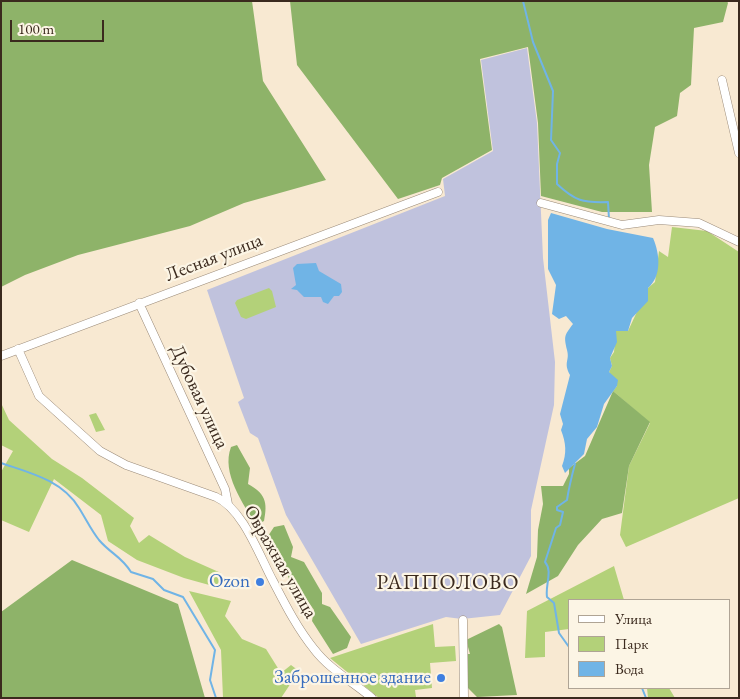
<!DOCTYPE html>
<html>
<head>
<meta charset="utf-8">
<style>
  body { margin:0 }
  #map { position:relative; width:740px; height:699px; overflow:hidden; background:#f8e9d2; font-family:"EB Garamond",serif }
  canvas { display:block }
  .frame { position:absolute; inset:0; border:2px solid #3b2a1e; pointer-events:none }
  .legend { position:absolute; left:568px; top:599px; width:162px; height:90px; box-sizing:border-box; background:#fcf5e5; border:1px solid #afa495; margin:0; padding:6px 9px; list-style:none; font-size:15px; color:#3b2a1e }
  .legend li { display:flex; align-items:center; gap:10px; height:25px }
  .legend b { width:25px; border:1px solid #afa495 }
  .scale { position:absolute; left:10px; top:20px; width:94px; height:22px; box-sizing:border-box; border:2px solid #3b2a1e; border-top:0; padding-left:6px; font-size:15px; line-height:18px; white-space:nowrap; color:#3b2a1e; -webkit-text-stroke:4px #fcf5e5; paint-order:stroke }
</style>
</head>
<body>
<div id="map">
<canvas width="740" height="699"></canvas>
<div class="frame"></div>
<ul class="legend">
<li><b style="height:6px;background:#fff"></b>Улица</li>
<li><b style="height:14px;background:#b3d179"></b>Парк</li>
<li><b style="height:14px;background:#70b4e6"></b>Вода</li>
</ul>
<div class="scale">100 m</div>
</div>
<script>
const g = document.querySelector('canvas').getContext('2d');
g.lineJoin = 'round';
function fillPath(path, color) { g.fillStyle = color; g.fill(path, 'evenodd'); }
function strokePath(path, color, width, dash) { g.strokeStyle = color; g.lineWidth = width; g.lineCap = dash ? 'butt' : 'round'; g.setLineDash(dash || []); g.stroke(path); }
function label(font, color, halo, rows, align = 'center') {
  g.font = font + ' "EB Garamond",serif'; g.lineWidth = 4.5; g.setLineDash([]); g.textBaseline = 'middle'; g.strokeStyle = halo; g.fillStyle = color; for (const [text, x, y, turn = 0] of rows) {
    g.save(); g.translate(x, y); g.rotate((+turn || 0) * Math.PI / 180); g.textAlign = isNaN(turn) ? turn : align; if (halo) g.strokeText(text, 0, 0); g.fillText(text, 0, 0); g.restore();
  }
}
fillPath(new Path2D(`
  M527,48l10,75 6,135 12,104 -1,43 -23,105v46l-31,59 -38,4 -16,-2 -85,27 -75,-129 -28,-77 -8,-5 -12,-31 6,-4 -37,-108 238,-94 -2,-17 50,-28 -12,-91z`), '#c0c2dd');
fillPath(new Path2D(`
  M672,227l35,4 32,21v246l-113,49 -6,-12 9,-69 21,-43 -37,-32 4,-5 -8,-14 3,-6 -2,-8 4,-6 2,-22 12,1 20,-43 7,-6 4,-31 9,6z
  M269,288l3,3 4,16 -30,12 -5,-2 -6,-14 2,-3z
  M1,403l8,17 43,39 30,19 52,40 -4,8 9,17 10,-8 36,22 36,16 -1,15 -36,-10 -47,-18 -29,-19 -7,-26 -47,-36 -25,53 -28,-12v-48l12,-21 -12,-6z
  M96,413l9,17 -9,2 -7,-17z
  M614,566l10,34h-55v29l-24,3v25l-20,1 2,-47z
  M189,591l42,10 -6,15 17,23 24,10 15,24 10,-8 8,6 -18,27h-58l-2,-48z
  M433,624l2,23 20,-1 1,15 -26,2 2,25 -17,2 1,7 -37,1 -49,-40z
  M647,688h22l6,10h-27z`), '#b3d179');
fillPath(new Path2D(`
  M1,1h251l11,80 63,99 -82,23 -54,23 -112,29 -53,20 -24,12z
  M290,1h437l1,2 -5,19 -29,6 -3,57 -11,8 -3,23 -22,11 -6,38 3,47h-50l-61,-16 -3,-73 -10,-76 -48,12 12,91 -50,28 -2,7 -42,14 -101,-134z
  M613,391l37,31 -21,44 -7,47 -20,6 -24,26 -20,31 -32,18 11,-37 1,-27 5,-26 -2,-18h22l6,-12v-6l16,-12z
  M237,445l13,23 -2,16c17,9 20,18 16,37l-8,4c-13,-22 -35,-52 -25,-78z
  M284,525l9,22 -2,10 13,5 18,31v11l8,3 21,30 -4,11 -14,6 -21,-33 2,-11 -12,-17 -10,-5 -7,-21 -9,-5 -8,-26 6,-9z
  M72,560l106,44 27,94h-204v-86z
  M499,624l3,3 15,68 -40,2 -9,-9 -2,-34h4l-4,-14z`), '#8eb369');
fillPath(new Path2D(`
  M551,213l56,16 46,9c7,16 9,38 -5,50v13l-16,17 -4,13h-12l1,11 -7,16 2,8 -3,6 9,8 -1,6 -13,18 -7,23 -10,12 -3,15 -19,19 -3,-7c5,-13 4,-23 -1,-36l2,-6 -3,-10 10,-39c-7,-13 0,-14 -3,-25 -3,-14 -3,-14 6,-26l-7,-8 -7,3 -7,-5 4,-29 -8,-16v-49z
  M316,263l3,8 22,13 1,8 -3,4h-5l-6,8 -5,-2 -2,-5h-17l-7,-7 -6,-1 5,-4 -3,-17 4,-4z`), '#70b4e6');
strokePath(new Path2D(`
  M523,1l10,41 20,49 -2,49 9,13 -3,11v20c18,17 26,19 51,18l1,17
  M1,463c29,10 61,17 78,45 7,11 12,22 20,32 12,14 22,16 32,32l22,7 11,11 19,7 32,53 -5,30 6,18
  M569,647l-10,-14 -5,-30 -7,-6c-2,-12 6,-26 -2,-35l11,-34 4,-3 3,-13 -6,-2v-3l10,-7c2,-13 5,-25 8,-36
  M642,688l4,10`), '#70b4e6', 2);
const minor = new Path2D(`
  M722,80l17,73
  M541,203l81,22 37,-5 40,3 40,19
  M139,303l86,186 3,15
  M18,349l21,47 61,55 26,14 90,32c27,12 43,58 57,84 12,23 24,47 41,68 15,20 39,33 58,49
  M1,356l437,-164
  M463,620l1,78`);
strokePath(minor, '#9a8a78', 9);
strokePath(minor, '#fff', 8);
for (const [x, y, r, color] of [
  [260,582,5,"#3f7fe0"],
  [441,678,5,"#3f7fe0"]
]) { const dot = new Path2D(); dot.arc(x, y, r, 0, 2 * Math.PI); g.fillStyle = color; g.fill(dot); strokePath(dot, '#fcf5e5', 2); }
label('19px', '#3b2a1e', '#fcf5e5', [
  ["Лесная улица",214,258,-21],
  ["Дубовая улица",199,397,65],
  ["Овражная улица",280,562,60]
]);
label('19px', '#366cbe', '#fcf5e5', [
  ["Ozon",250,582],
  ["Заброшенное здание",431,678]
], 'right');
g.letterSpacing = '1px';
label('21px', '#3b2a1e', '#fcf5e5', [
  ["РАППОЛОВО",448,583]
]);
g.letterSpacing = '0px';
</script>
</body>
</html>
